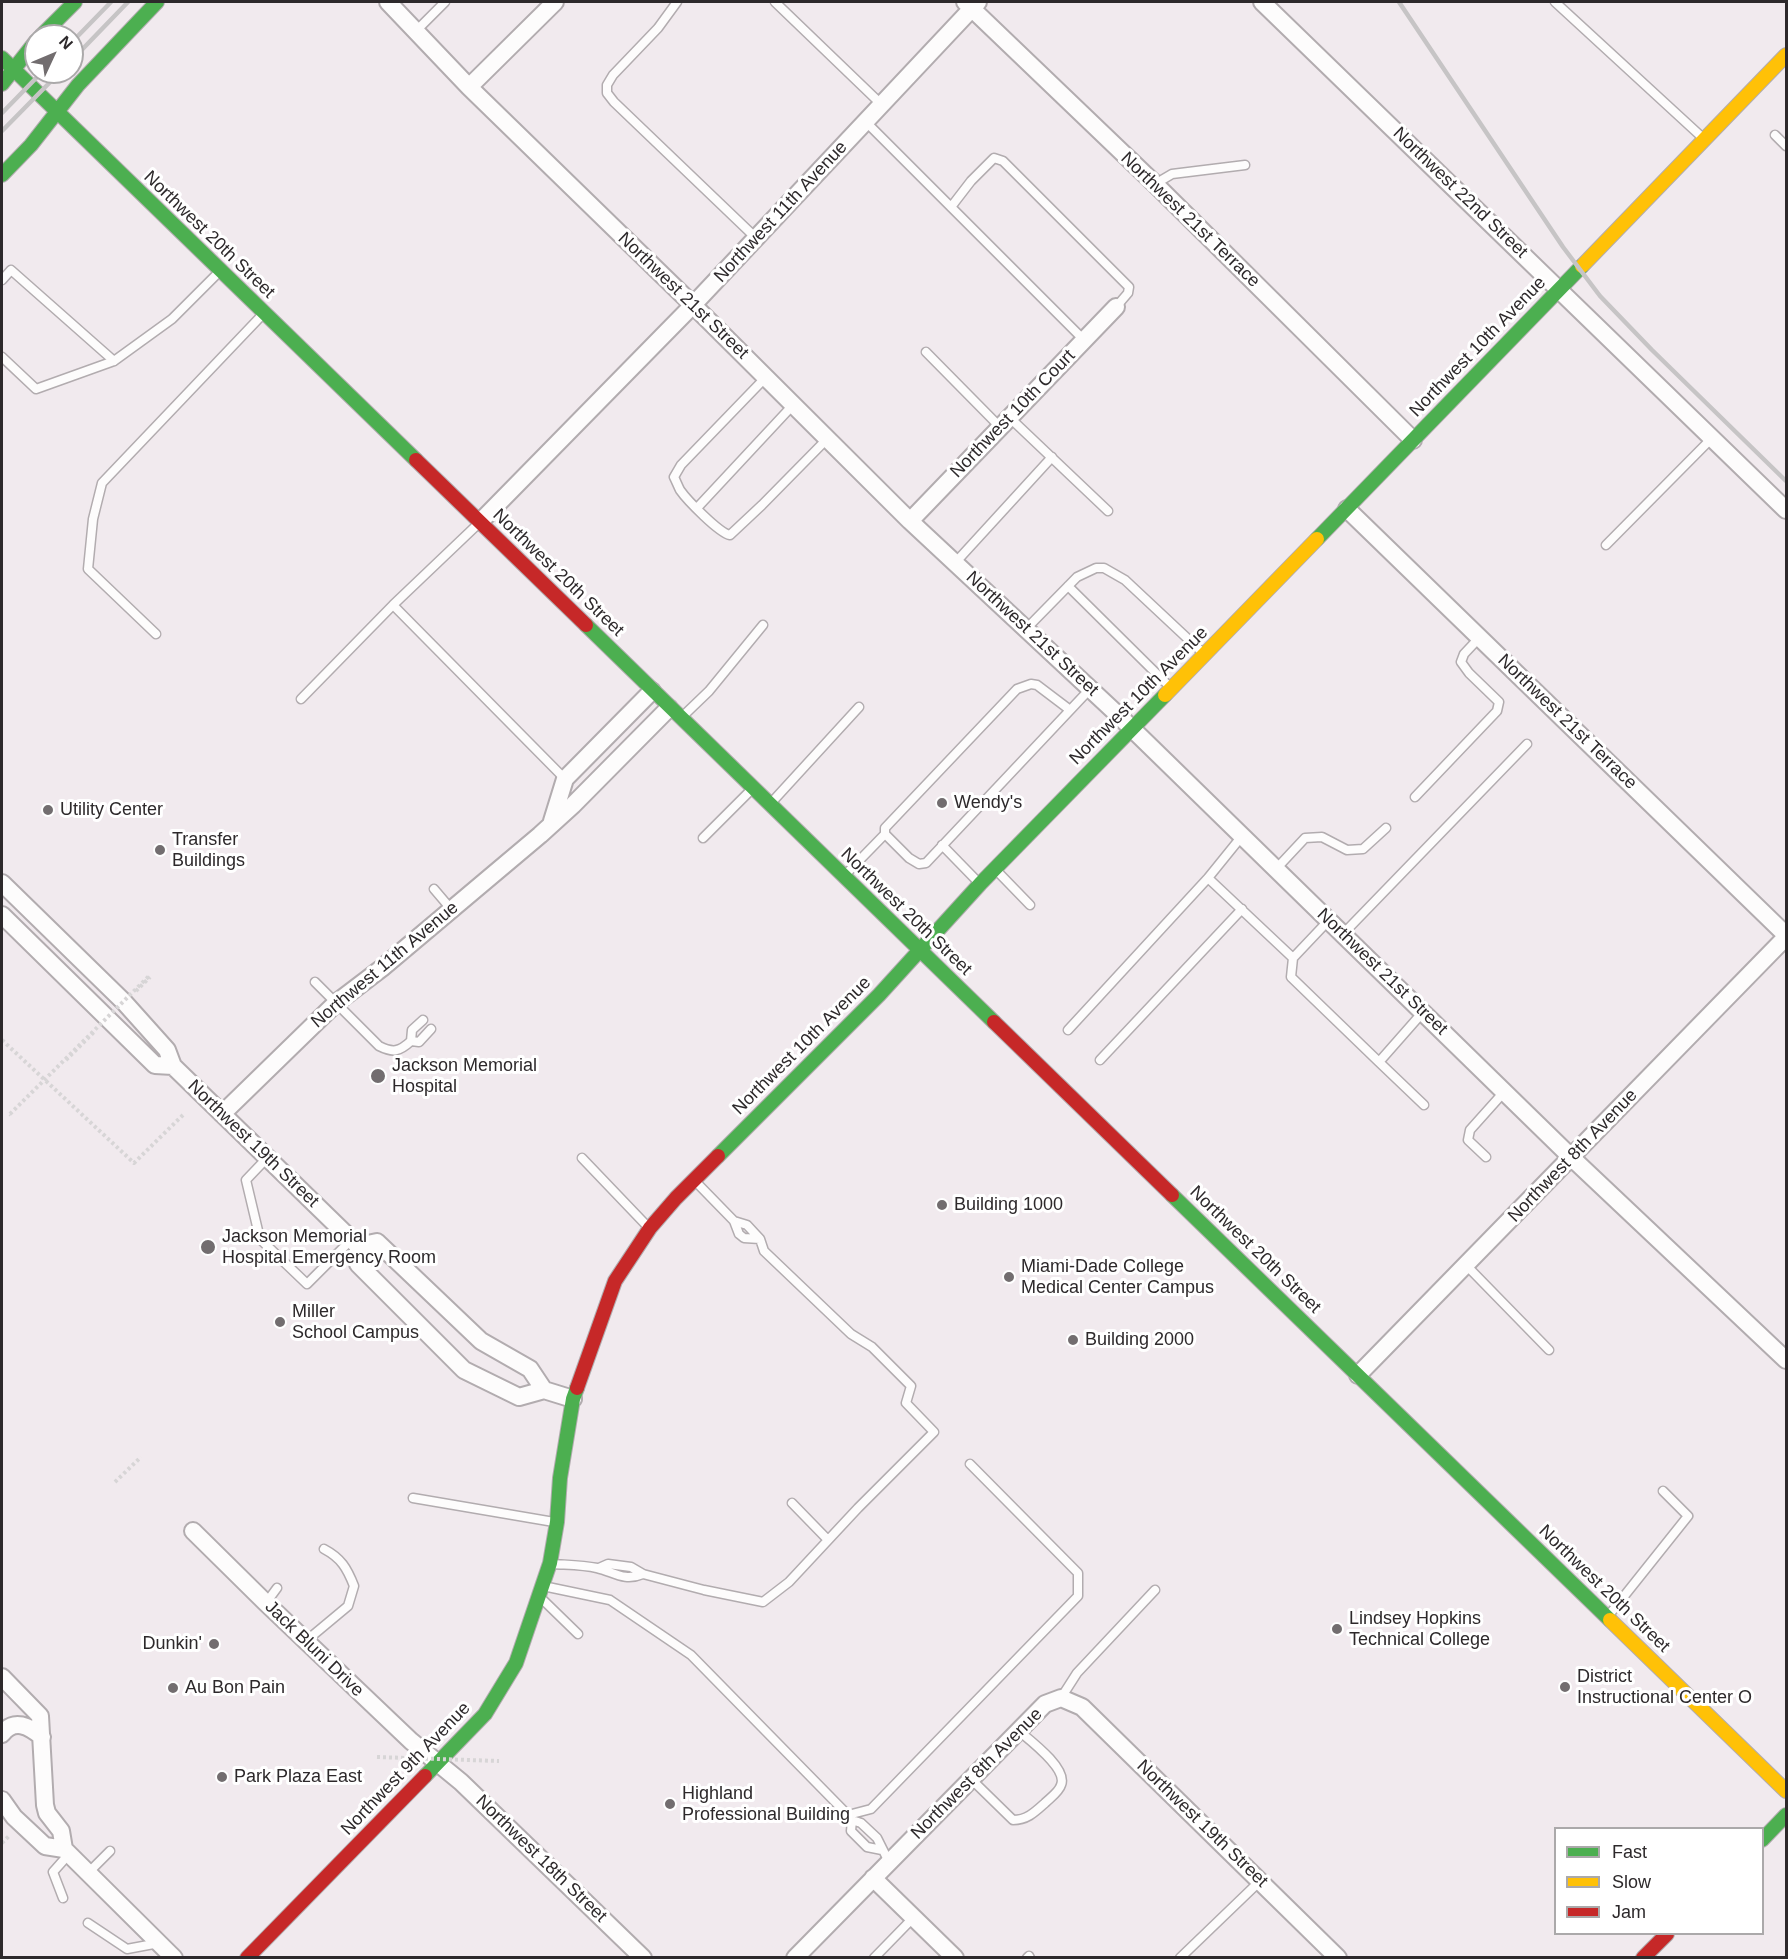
<!DOCTYPE html>
<html>
<head>
<meta charset="utf-8">
<style>
  body { margin:0 }
  #map { position:relative; width:1788px; height:1959px; overflow:hidden; background:#f1eaee; font-family:Arial,sans-serif }
  canvas { display:block }
  .frame { position:absolute; inset:0; border:3px solid #2d292b; pointer-events:none }
  .legend { position:absolute; left:1554px; top:1827px; width:210px; height:108px; box-sizing:border-box; background:#fff; border:2px solid #aba9aa; margin:0; padding:8px 10px; list-style:none; font-size:18px; color:#2d292b }
  .legend li { display:flex; align-items:center; gap:12px; height:30px }
  .legend b { width:30px; border:2px solid #aba9aa }
  .north { position:absolute; left:24px; top:24px; width:60px; height:60px; box-sizing:border-box; background:#fff; border:2px solid #aba9aa; border-radius:50%; rotate:46deg; font-size:16px; font-weight:700; line-height:24px; text-align:center; color:#2d292b }
  .north::after { content:''; display:block; margin:auto; width:21px; height:27px; background:#726d6f; clip-path:polygon(50% 0,100% 100%,50% 72%,0 100%) }
</style>
</head>
<body>
<div id="map">
<canvas width="1788" height="1959"></canvas>
<div class="frame"></div>
<ul class="legend">
<li><b style="height:8px;background:#4caf50"></b>Fast</li>
<li><b style="height:8px;background:#ffc107"></b>Slow</li>
<li><b style="height:8px;background:#c62828"></b>Jam</li>
</ul>
<div class="north">N</div>
</div>
<script>
const g = document.querySelector('canvas').getContext('2d');
g.lineJoin = 'round';
function strokePath(path, color, width, dash) { g.strokeStyle = color; g.lineWidth = width; g.lineCap = dash ? 'butt' : 'round'; g.setLineDash(dash || []); g.stroke(path); }
function label(font, color, halo, rows, align = 'center') {
  g.font = font + ' Arial,sans-serif'; g.lineWidth = 6; g.setLineDash([]); g.textBaseline = 'middle'; g.strokeStyle = halo; g.fillStyle = color; for (const [text, x, y, turn = 0] of rows) {
    g.save(); g.translate(x, y); g.rotate((+turn || 0) * Math.PI / 180); g.textAlign = isNaN(turn) ? turn : align; if (halo) g.strokeText(text, 0, 0); g.fillText(text, 0, 0); g.restore();
  }
}
const lane = new Path2D(`
  M677,2l-19,26 -45,47 -6,10v8l7,9 142,136
  M775,2l106,102
  M1555,2l149,137
  M417,30l28,-28
  M865,121l219,219
  M1775,135l11,11
  M1155,184l17,-10 73,-9
  M951,207l20,-26 23,-23 9,3 126,126 -1,6 -12,14
  M2,280l9,-10 103,91
  M926,352l74,75
  M2,357l34,32 78,-28 58,-42 48,-48
  M766,377l-85,88 -7,12c2,4 4,9 6,13 7,10 39,43 50,45l32,-30 65,-66
  M1009,417l99,94
  M697,508l96,-103
  M1606,545l106,-107
  M955,563l97,-106
  M1068,586l102,101
  M393,605l172,174
  M1026,629l51,-52 19,-9h8l21,12 78,73
  M156,634l-68,-65 5,-50 9,-36 162,-170
  M301,699l92,-94 85,-81
  M683,716l26,-25 54,-66
  M1415,797l82,-86 2,-9 -30,-29 -8,-11 3,-8 16,-17
  M772,802l87,-95
  M885,834l24,24 10,6 7,-1 164,-174
  M703,838l49,-49
  M942,845l37,38
  M1276,869l29,-31 17,-1 25,13 16,-1 23,-21
  M997,871l33,34
  M846,874l39,-40v-6l132,-139 14,-5 6,1 33,25
  M1208,878l85,80
  M434,889l17,20
  M1329,920l-36,38 -2,19 88,85 44,-50
  M1343,934l184,-190
  M315,982l64,64c14,7 20,6 32,-5l8,1 12,-13
  M1068,1030l140,-152 34,-42
  M411,1041l1,-11 11,-10
  M1100,1060l142,-151
  M1379,1062l45,43
  M1486,1157l-18,-17 2,-10 34,-38
  M267,1158l-21,22 14,59 47,45 44,-44
  M582,1158l66,69
  M694,1180l40,41 5,13 5,4 16,1 -13,-14 -13,-4
  M1466,1265l83,85
  M413,1498l141,24
  M792,1503l36,37
  M553,1564c15,1 30,1 44,4 17,4 27,14 46,6
  M599,1568l9,-4 23,3 12,7 61,16 59,12 26,-20 69,-74 76,-76 -28,-29 5,-17 -39,-39 -21,-13 -87,-83 -4,-12
  M543,1586l67,14 81,55 157,160 23,-6 207,-213v-23l-108,-109
  M541,1598l37,36
  M266,1603l11,-15
  M1609,1615l79,-99 -25,-25
  M306,1641l42,-35 6,-20c-7,-18 -13,-28 -30,-37
  M1061,1698l16,-25 78,-83
  M971,1779l42,41c14,0 22,-8 32,-17 5,-5 14,-11 16,-18 7,-16 -30,-44 -42,-54
  M848,1815l4,5 9,3 16,15 12,24
  M852,1820l-1,11 16,16 15,3
  M88,1873l22,-22
  M63,1898l-10,-26 16,-18
  M88,1923l39,26 32,-6
  M874,1958l39,-40
  M1027,1958l2,-2 1,2
  M1180,1958l80,-77`);
const street = new Path2D(`
  M388,2l81,85 224,218 217,216 206,192 456,445 214,202
  M965,2l190,182 258,256
  M1262,2l524,508
  M469,87l86,-85
  M1347,509l439,426
  M910,521l206,-214
  M480,522l213,-217 285,-303
  M552,821l13,-42 87,-88
  M2,883l122,119 43,48 6,16 185,180
  M2,915l153,150 18,1
  M222,1114l114,-111 46,-35 158,-133 33,-30 96,-97
  M358,1246v18l106,106 55,27 25,-7 29,9
  M358,1246l19,-4 104,99 49,28 14,21
  M1358,1375l428,-438
  M193,1531l73,72 145,138 50,41 182,176
  M2,1677l38,39 5,89 2,8 14,18 3,18
  M2,1734c12,-16 27,-8 40,3
  M2,1800l12,17 31,29 19,3 110,109
  M873,1878l82,80
  M795,1958l250,-254 16,-6 21,9 256,251`);
const fast = new Path2D(`
  M41,36l34,-34
  M2,58l414,402
  M2,84l34,-43
  M2,175l29,-30 47,-60 79,-83
  M1317,539l265,-273
  M586,625l408,397
  M718,1156l161,-161 101,-111 185,-189
  M1172,1195l438,425
  M425,1776l60,-62 31,-51 34,-100 7,-41 3,-44 13,-79 4,-11
  M1762,1840l24,-25`);
const slow = new Path2D(`
  M1582,266l204,-211
  M1165,695l152,-156
  M1610,1620l176,171`);
const jam = new Path2D(`
  M416,460l170,165
  M994,1022l178,173
  M577,1388l38,-107 35,-53 26,-30 42,-42
  M247,1958l178,-182
  M1643,1958l24,-24`);
strokePath(lane, '#b2acaf', 11);
strokePath(street, '#b2acaf', 20);
strokePath(fast, '#b2acaf', 16);
strokePath(slow, '#b2acaf', 16);
strokePath(jam, '#b2acaf', 16);
strokePath(new Path2D(`
  M136,991l14,-14
  M2,1040l132,123 51,-50
  M66,1060l29,-29
  M10,1114l1,1
  M115,1482l26,-25
  M2,1843l7,-7`), '#d7d5d6', 4, [3, 3]);
strokePath(lane, '#fdfcfc', 8);
strokePath(street, '#fdfcfc', 16);
strokePath(fast, '#4caf50', 14);
strokePath(slow, '#ffc107', 14);
strokePath(jam, '#c62828', 14);
strokePath(new Path2D(`
  M1399,2l164,245 37,49 52,54 134,131
  M72,42l39,-40
  M72,60l56,-58
  M2,113l40,-41
  M2,131l58,-59`), '#c6c4c5', 4.5);
strokePath(new Path2D(`
  M10,1114l139,-138
  M377,1757l122,4`), '#d7d5d6', 4, [3, 3]);
for (const [x, y, r, color] of [
  [942,803,6,"#726d6f"],
  [48,810,6,"#726d6f"],
  [160,850,6,"#726d6f"],
  [378,1076,8,"#726d6f"],
  [942,1205,6,"#726d6f"],
  [208,1247,8,"#726d6f"],
  [1009,1277,6,"#726d6f"],
  [280,1322,6,"#726d6f"],
  [1073,1340,6,"#726d6f"],
  [1337,1629,6,"#726d6f"],
  [214,1644,6,"#726d6f"],
  [1565,1687,6,"#726d6f"],
  [173,1688,6,"#726d6f"],
  [222,1777,6,"#726d6f"],
  [670,1804,6,"#726d6f"]
]) { const dot = new Path2D(); dot.arc(x, y, r, 0, 2 * Math.PI); g.fillStyle = color; g.fill(dot); strokePath(dot, '#fff', 2); }
label('18px', '#2d292b', '#fff', [
  ["Northwest 22nd Street",1460,193,44],
  ["Northwest 11th Avenue",781,212,-47],
  ["Northwest 21st Terrace",1190,220,44],
  ["Northwest 20th Street",209,235,44],
  ["Northwest 21st Street",683,296,44],
  ["Northwest 10th Avenue",1478,347,-46],
  ["Northwest 10th Court",1013,414,-46],
  ["Northwest 20th Street",558,573,44],
  ["Northwest 21st Street",1032,634,43],
  ["Northwest 10th Avenue",1139,696,-45],
  ["Northwest 21st Terrace",1567,722,44],
  ["Northwest 20th Street",906,912,44],
  ["Northwest 11th Avenue",385,965,-40],
  ["Northwest 21st Street",1382,972,44],
  ["Northwest 10th Avenue",802,1046,-45],
  ["Northwest 19th Street",253,1144,44],
  ["Northwest 8th Avenue",1573,1156,-46],
  ["Northwest 20th Street",1255,1250,44],
  ["Northwest 20th Street",1604,1589,44],
  ["Jack Bluni Drive",314,1649,44],
  ["Northwest 9th Avenue",406,1769,-46],
  ["Northwest 8th Avenue",977,1774,-45],
  ["Northwest 19th Street",1202,1824,44],
  ["Northwest 18th Street",541,1859,44]
]);
label('18px', '#2d292b', '#fff', [
  ["Wendy's",954,803],
  ["Utility Center",60,810],
  ["Transfer",172,840],
  ["Buildings",172,861],
  ["Jackson Memorial",392,1066],
  ["Hospital",392,1087],
  ["Building 1000",954,1205],
  ["Jackson Memorial",222,1237],
  ["Hospital Emergency Room",222,1258],
  ["Miami-Dade College",1021,1267],
  ["Medical Center Campus",1021,1288],
  ["Miller",292,1312],
  ["School Campus",292,1333],
  ["Building 2000",1085,1340],
  ["Lindsey Hopkins",1349,1619],
  ["Technical College",1349,1640],
  ["Dunkin'",202,1644,"right"],
  ["District",1577,1677],
  ["Instructional Center O",1577,1698],
  ["Au Bon Pain",185,1688],
  ["Park Plaza East",234,1777],
  ["Highland",682,1794],
  ["Professional Building",682,1815]
], 'left');
</script>
</body>
</html>
